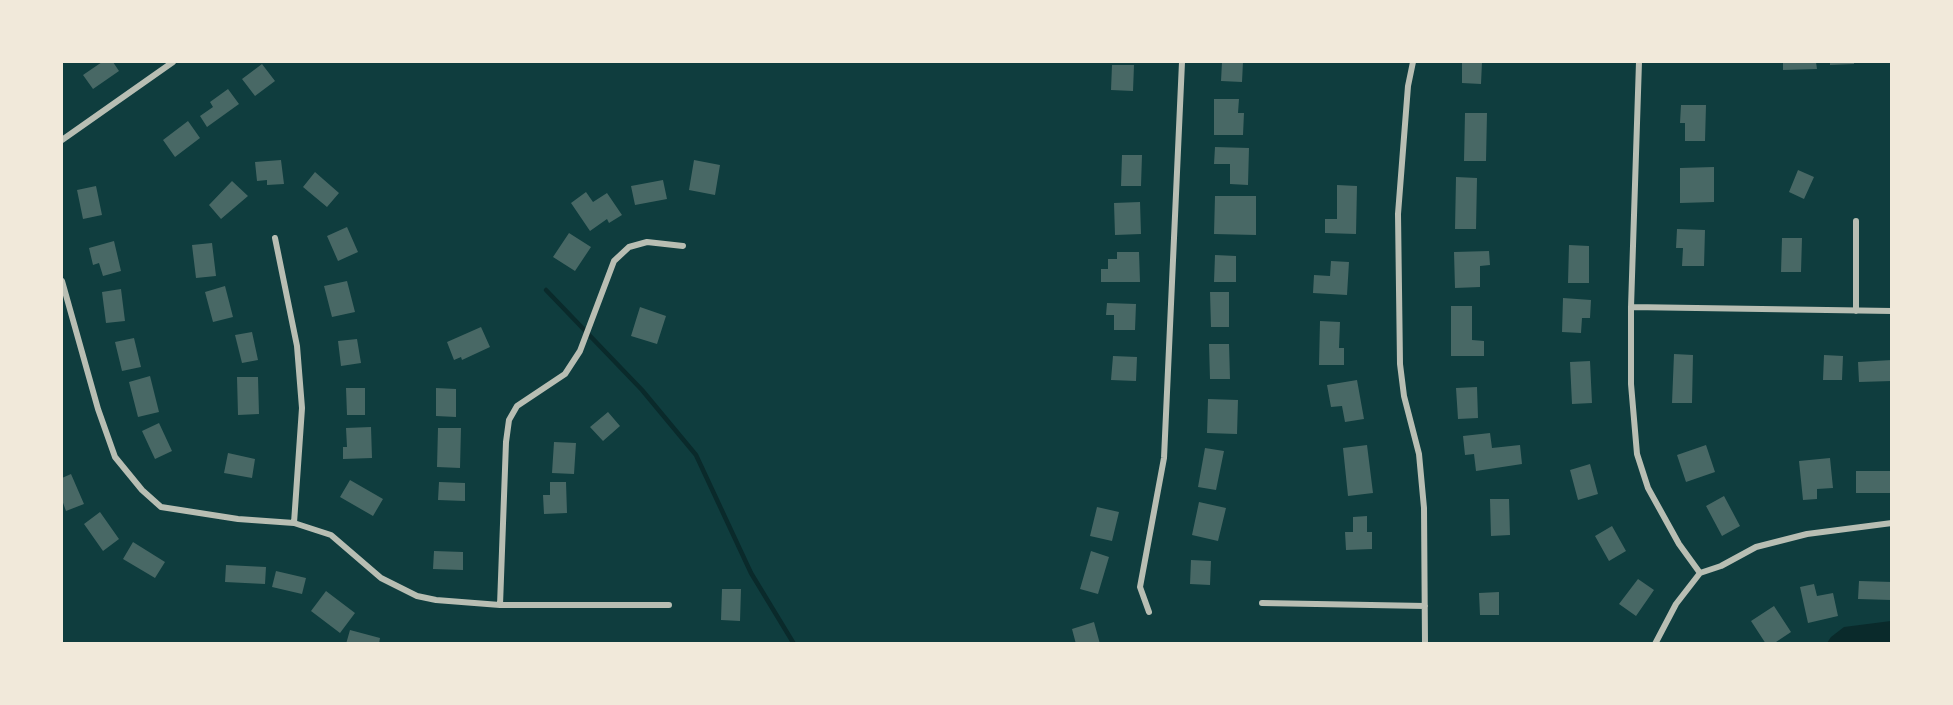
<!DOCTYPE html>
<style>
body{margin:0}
#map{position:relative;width:1953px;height:705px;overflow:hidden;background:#0f3d3e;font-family:"IBM Plex Serif",serif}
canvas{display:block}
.frame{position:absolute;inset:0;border:63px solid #f1e9da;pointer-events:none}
</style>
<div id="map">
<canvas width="1953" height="705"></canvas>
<div class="frame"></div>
</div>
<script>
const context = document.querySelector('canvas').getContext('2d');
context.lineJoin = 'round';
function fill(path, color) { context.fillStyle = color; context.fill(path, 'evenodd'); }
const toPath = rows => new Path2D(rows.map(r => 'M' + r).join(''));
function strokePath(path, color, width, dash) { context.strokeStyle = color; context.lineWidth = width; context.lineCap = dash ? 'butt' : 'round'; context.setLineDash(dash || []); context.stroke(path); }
const water = toPath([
 [1891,621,1891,643,1827,643,1831,637,1844,627]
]);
const stream = toPath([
 [546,290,642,390,696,455,751,573,794,644]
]);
const building = toPath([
 [102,62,113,62,119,71,93,89,83,75],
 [1222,62,1243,62,1242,82,1221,81],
 [1462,62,1482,62,1481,84,1462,83],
 [1783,62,1816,62,1817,69,1783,70],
 [1830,62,1854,62,1854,64,1830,65],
 [262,64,275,81,255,96,242,79],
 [1112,65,1134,65,1133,91,1111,90],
 [228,89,239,104,207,127,200,116,213,107,210,102],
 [1214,99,1239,99,1238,113,1244,113,1243,135,1214,135],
 [1681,105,1706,105,1705,141,1685,141,1685,123,1680,123],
 [1465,113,1487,113,1486,161,1464,161],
 [188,121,200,138,175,157,163,140],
 [1215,147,1249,148,1248,185,1230,184,1230,164,1214,164],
 [1122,155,1142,155,1141,186,1121,186],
 [281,160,284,184,267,185,267,180,257,181,255,162],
 [694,160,720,165,715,195,689,190],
 [1714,167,1714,202,1680,203,1680,168],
 [1798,170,1814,177,1804,199,1789,192],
 [315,172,339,193,327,207,303,187],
 [1456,177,1477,178,1476,229,1455,229],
 [663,180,667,199,635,205,631,186],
 [232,181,248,196,221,219,209,205],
 [1337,185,1357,186,1356,234,1325,233,1325,219,1337,219],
 [96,186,102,215,83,219,77,190],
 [586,192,593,202,607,193,622,215,609,223,607,219,590,231,571,203],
 [1215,196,1256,196,1256,235,1214,234],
 [1140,202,1141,234,1115,235,1114,203],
 [347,227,358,252,338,261,327,236],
 [1677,229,1705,230,1704,266,1682,266,1683,248,1676,248],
 [569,233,591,247,575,271,553,257],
 [1782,238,1802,238,1801,272,1781,272],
 [114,241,121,271,103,276,99,263,93,265,89,248],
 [212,243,216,276,196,278,192,245],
 [1569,245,1589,246,1589,283,1568,283],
 [1489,251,1490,265,1480,266,1480,287,1455,288,1454,252],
 [1117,252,1139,252,1140,282,1101,282,1101,269,1108,269,1108,259,1117,259],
 [1215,255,1236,256,1236,282,1214,282],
 [1331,261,1349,262,1347,295,1313,293,1314,275,1330,276],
 [347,281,355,312,332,317,324,286],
 [225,286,233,317,213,322,205,292],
 [121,289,125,321,106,323,102,292],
 [1210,292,1229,292,1229,327,1211,327],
 [1563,298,1591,300,1590,318,1582,318,1581,333,1562,332],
 [1107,303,1136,304,1135,330,1114,330,1114,315,1106,315],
 [1451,306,1472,306,1472,340,1484,341,1484,356,1451,356],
 [640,307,666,316,657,344,631,336],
 [1320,321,1340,322,1339,348,1344,348,1344,365,1319,365],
 [481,327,490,347,462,360,461,357,454,360,447,342],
 [252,332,258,360,242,363,235,335],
 [134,338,141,367,122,371,115,342],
 [357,339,361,363,341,366,338,341],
 [1209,344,1229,344,1230,379,1210,379],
 [1674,354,1693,355,1692,403,1672,403],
 [1824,355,1843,356,1842,380,1823,380],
 [1113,356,1137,357,1136,381,1111,380],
 [1892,360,1892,381,1859,382,1858,362],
 [1590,361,1592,403,1572,404,1570,362],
 [150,376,159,412,138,417,129,382],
 [237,377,258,377,259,414,238,415],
 [1357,380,1364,419,1345,422,1342,406,1331,407,1327,385],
 [1477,387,1478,418,1458,419,1456,388],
 [346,388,365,388,365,415,347,415],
 [436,388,456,389,456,417,436,416],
 [1208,399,1238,400,1237,434,1207,433],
 [608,412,620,426,603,441,590,427],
 [159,423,172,451,155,459,142,431],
 [371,427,372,458,343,459,343,447,347,447,346,428],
 [438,428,461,428,460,468,437,467],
 [1490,433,1492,448,1520,445,1522,464,1476,471,1474,454,1465,455,1463,436],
 [554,442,576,443,574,474,552,473],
 [1367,445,1373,493,1348,496,1343,448],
 [1706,445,1715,472,1686,482,1677,455],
 [1205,448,1224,451,1216,490,1198,487],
 [228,453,255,459,252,478,224,473],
 [1830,458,1833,488,1817,489,1817,499,1803,500,1799,461],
 [1590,464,1598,494,1578,500,1570,470],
 [1856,471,1892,471,1892,493,1856,493],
 [71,474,84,504,66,511,62,500,62,478],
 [350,480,383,499,373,516,340,497],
 [439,482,465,483,465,501,438,500],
 [550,482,566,482,567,513,544,514,543,495,550,495],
 [1724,496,1740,526,1722,536,1706,506],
 [1490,499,1509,499,1510,535,1491,536],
 [1199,502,1226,508,1218,541,1192,535],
 [1097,507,1119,512,1112,541,1090,536],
 [100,512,119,539,103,551,84,524],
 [1367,516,1367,532,1372,532,1372,549,1346,550,1345,532,1353,532,1353,517],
 [1612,526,1626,551,1609,561,1595,536],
 [133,542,165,562,155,578,123,559],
 [434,551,463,552,463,570,433,569],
 [1091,551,1109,557,1098,594,1080,589],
 [1191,560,1211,561,1210,585,1190,584],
 [226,565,266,567,265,584,225,582],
 [276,571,306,578,302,594,272,587],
 [1638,579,1654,590,1636,616,1619,604],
 [1859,581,1892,582,1891,600,1858,599],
 [1814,584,1817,596,1833,593,1838,616,1808,623,1800,587],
 [722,589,741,589,740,621,721,620],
 [326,591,355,613,340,633,311,611],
 [1499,592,1499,615,1480,615,1479,593],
 [1774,606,1791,632,1773,644,1766,644,1751,621],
 [1094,622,1100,644,1076,644,1072,629],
 [350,630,380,638,379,644,346,644]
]);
const minor = toPath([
 [1413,62,1408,86,1398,214,1400,364,1404,396,1419,454,1424,508,1425,644],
 [1639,62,1631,307,1631,384,1637,454,1648,488,1679,544,1700,573],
 [62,140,173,62],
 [1856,221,1856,311],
 [275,238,297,346,302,408,294,523],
 [62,281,98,409,115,457,142,490,161,507,238,519,294,523,331,535,381,578,417,596,436,600,500,605,669,605],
 [1631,307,1892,311],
 [1262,603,1425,606],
 [500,605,506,442,509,420,517,406,565,374,580,351,614,261,629,247,647,242,683,246],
 [1149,612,1140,587,1164,458,1182,62],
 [1655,644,1676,604,1700,573,1721,566,1756,547,1807,534,1892,523]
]);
fill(water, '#0a2a2b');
strokePath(stream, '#0a2a2b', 4.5);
fill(building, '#486865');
strokePath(minor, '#b8beb3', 6);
</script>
